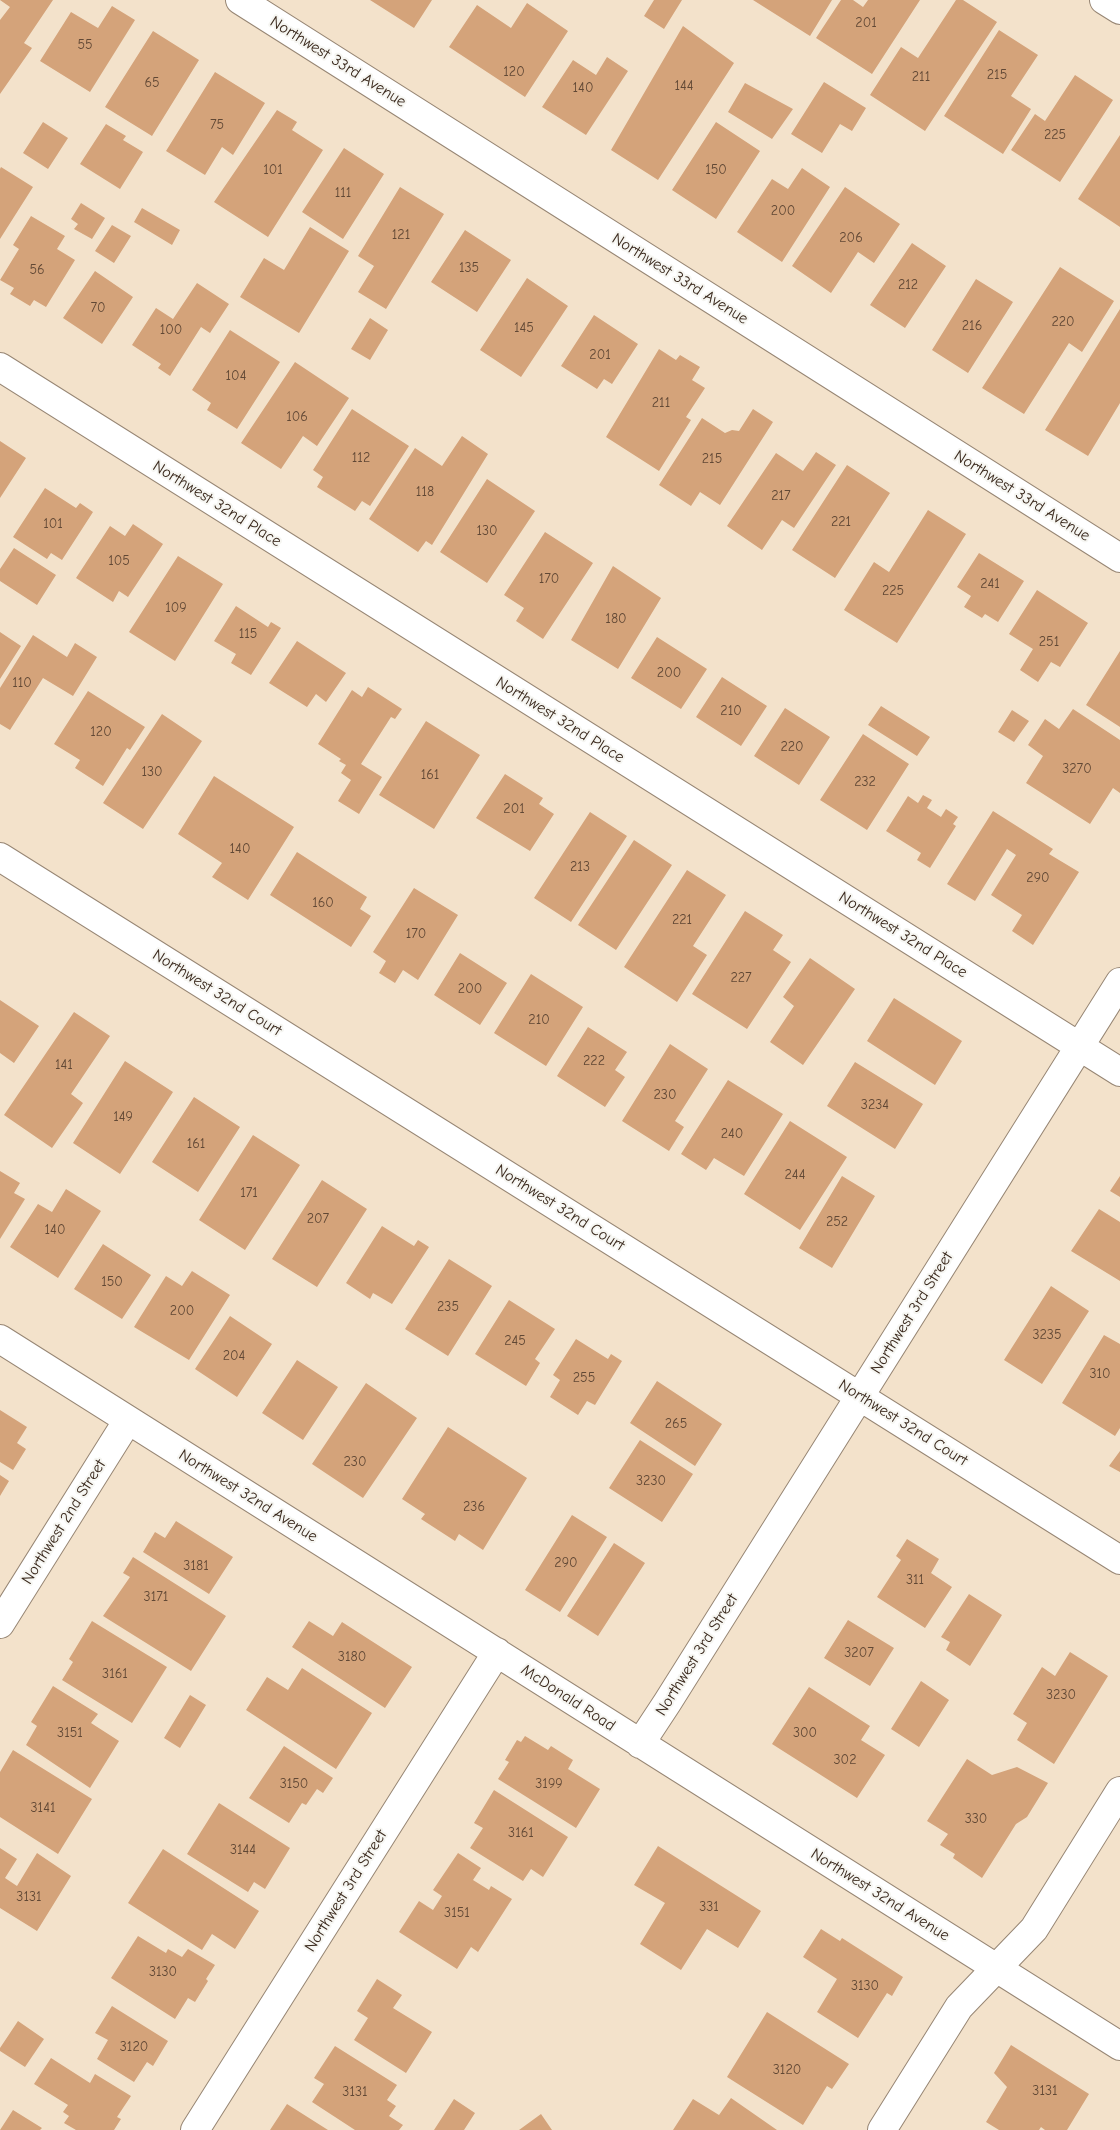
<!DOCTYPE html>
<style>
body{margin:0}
canvas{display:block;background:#f3e2cb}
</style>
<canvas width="1120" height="2130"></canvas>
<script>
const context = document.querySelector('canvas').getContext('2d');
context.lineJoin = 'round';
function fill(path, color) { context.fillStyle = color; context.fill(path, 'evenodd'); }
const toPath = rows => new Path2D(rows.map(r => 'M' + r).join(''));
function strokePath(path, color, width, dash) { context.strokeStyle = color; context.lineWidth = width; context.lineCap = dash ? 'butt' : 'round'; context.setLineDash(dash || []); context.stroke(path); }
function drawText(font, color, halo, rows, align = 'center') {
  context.font = font + ' "Comic Neue",sans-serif'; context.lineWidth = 4; context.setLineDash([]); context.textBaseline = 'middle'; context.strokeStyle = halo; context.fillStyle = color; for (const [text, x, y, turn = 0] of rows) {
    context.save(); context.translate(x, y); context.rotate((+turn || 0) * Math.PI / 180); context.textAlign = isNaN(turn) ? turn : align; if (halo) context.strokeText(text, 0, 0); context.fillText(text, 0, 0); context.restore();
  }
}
const building = toPath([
 [0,0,53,0,24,43,32,48,0,94,0,20,10,7],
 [370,0,432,0,414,28],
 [654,0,682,0,664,29,644,16],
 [753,0,832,0,810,36],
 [841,0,853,0,863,7,868,0,920,0,872,74,816,38],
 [956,0,963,0,997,22,925,131,870,95,901,47,918,58],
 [527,3,568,31,525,97,449,47,477,5,511,28],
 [112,6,135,20,90,92,40,61,71,12,98,28],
 [683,26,734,63,658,180,611,150],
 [999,30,1038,55,1011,96,1031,109,1003,154,944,116],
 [153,31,199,60,152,136,105,107],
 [607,57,628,71,586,135,542,107,573,60,596,75],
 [215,72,265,103,233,155,222,147,205,175,166,151],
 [1075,75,1113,100,1060,182,1011,150,1035,114,1045,121],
 [824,82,866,108,852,131,840,124,822,153,791,134],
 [745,83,793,109,772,139,728,112],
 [277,110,297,122,292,130,323,150,268,237,214,202],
 [43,122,68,138,48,169,23,153],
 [716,122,760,151,716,219,672,190],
 [106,124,126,136,123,140,143,152,120,189,80,164],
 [1120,135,1120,227,1078,199],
 [344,148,384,174,343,239,302,212],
 [1,167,33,187,0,239,0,169],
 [802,168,830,187,782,262,737,232,772,179,788,189],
 [400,187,444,214,386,309,358,292,374,266,358,256],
 [845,187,900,224,874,263,858,252,831,293,792,266],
 [81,203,105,218,92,239,74,229,78,224,71,219],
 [142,208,180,230,172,245,134,222],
 [31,216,65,236,57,249,75,260,46,307,34,300,30,306,10,294,14,288,0,280,19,249,13,245],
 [112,225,131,236,114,263,95,251],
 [310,227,349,251,299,333,240,297,264,258,284,270],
 [465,230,511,260,477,312,431,282],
 [912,243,946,266,905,328,870,305],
 [1060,267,1114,301,1082,352,1069,343,1024,414,982,388],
 [95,271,133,297,102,344,63,318],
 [527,278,568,306,521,377,480,350],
 [976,279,1013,302,968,373,932,350],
 [197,283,229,304,210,333,201,327,170,376,158,368,161,364,132,345,156,308,173,319],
 [1120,309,1120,403,1088,456,1045,430],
 [594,315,638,344,612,384,604,379,597,389,561,366],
 [370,318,388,330,370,360,351,349],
 [230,330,280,362,237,429,207,410,211,403,192,390],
 [659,349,676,360,680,355,700,367,692,380,705,388,686,417,691,420,659,471,606,437],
 [295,362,349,398,317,446,303,436,281,469,241,443],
 [352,409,409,446,370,506,362,501,355,511,317,487,323,477,313,470],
 [753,409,773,422,720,505,700,492,691,506,659,485,702,418,725,433,732,430,739,431],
 [462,436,488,454,432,545,426,541,418,552,369,519,415,448,442,466],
 [0,441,26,458,0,498],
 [816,452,836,465,794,528,782,520,762,550,727,526,776,453,803,471],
 [847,465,890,493,835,578,792,550],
 [487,479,535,511,487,583,440,552],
 [45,488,76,508,80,503,93,512,62,560,51,553,47,559,13,537],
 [928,510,966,534,897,643,844,610,874,562,889,572],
 [133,524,163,544,128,597,119,591,113,602,76,578,110,526,125,536],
 [545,532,593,563,543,639,516,621,524,608,504,595],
 [14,548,56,575,37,605,0,581,0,569],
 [979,553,1024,581,998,622,985,614,982,618,964,607,971,596,957,587],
 [178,556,223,584,175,661,129,632],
 [613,566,661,598,618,669,571,640],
 [1037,590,1088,623,1060,667,1051,662,1038,682,1020,670,1033,649,1009,634],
 [236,606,268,627,271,622,281,628,251,675,231,663,236,654,214,641],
 [0,632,21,646,0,679],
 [33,635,67,657,75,643,97,657,73,696,43,678,10,730,0,724,0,688],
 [657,637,707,669,681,709,631,678],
 [297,641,346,673,326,702,316,694,307,707,269,683],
 [1120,651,1120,727,1086,705],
 [722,677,767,706,741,746,696,717],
 [368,687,402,709,395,719,391,717,361,764,382,777,359,814,338,801,351,780,341,773,346,765,339,761,341,759,318,744,352,690,362,697],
 [88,691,145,727,130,750,127,748,103,786,75,768,80,760,54,744],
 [881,706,930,737,917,756,868,725],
 [785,708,830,737,799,785,754,756],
 [1073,709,1120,740,1120,793,1113,788,1090,824,1026,783,1043,756,1028,745,1045,719,1059,729],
 [1012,710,1029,721,1014,742,998,732],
 [162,714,202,741,143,829,103,803],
 [426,721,480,755,434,829,379,795],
 [863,734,909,764,867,830,820,800],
 [505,774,543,798,539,804,554,814,530,851,476,818],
 [214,776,294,827,248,900,212,877,222,863,178,834],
 [923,795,932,800,927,808,941,817,946,809,958,817,953,824,956,826,930,868,917,860,921,853,886,831,908,796,918,803],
 [993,811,1053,849,1049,854,1079,872,1033,945,1012,931,1022,915,991,895,1016,855,1007,849,975,901,947,884],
 [590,812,627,836,571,922,534,898],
 [634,840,672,865,616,950,578,925],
 [297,852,367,897,360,909,371,916,351,947,270,895],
 [687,870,726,895,693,946,707,955,677,1002,624,967],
 [414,888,458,915,418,980,403,970,395,983,379,973,386,961,373,952],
 [745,911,783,935,773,950,791,962,747,1029,692,994],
 [460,953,507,983,480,1025,434,995],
 [810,958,855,989,803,1065,770,1042,794,1006,783,997],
 [531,974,583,1007,546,1066,494,1033],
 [894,998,962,1041,935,1085,867,1041],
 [0,1000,39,1026,14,1063,0,1053],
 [74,1012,110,1036,71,1094,83,1103,52,1148,4,1115],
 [588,1027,627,1052,615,1070,625,1077,605,1107,557,1076],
 [670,1044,708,1069,675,1121,684,1127,669,1151,622,1121],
 [125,1061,173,1092,120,1174,73,1143],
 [855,1062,923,1104,895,1149,827,1106],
 [728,1080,783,1114,744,1176,714,1158,706,1170,681,1154],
 [194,1097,240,1127,198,1192,152,1162],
 [790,1121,847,1157,800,1230,744,1194],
 [253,1135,300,1165,245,1250,199,1220],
 [0,1171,20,1183,14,1193,25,1199,0,1239],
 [842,1176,875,1196,832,1268,799,1248],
 [1120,1176,1120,1197,1110,1191],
 [322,1180,367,1209,317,1287,272,1259],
 [66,1189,101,1211,58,1278,10,1247,38,1204,52,1212],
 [1099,1209,1120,1222,1120,1281,1071,1251],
 [382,1226,414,1246,418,1240,429,1247,392,1304,373,1293,370,1299,346,1283],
 [103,1244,151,1275,122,1319,74,1289],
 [449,1259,492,1286,448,1356,405,1329],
 [192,1271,230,1295,189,1360,134,1327,166,1276,182,1286],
 [1051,1286,1089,1311,1042,1384,1004,1360],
 [509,1300,555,1329,535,1359,540,1363,526,1386,475,1354],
 [230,1316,272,1344,237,1397,195,1369],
 [1104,1335,1120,1344,1120,1428,1115,1436,1062,1403],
 [576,1339,608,1359,611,1354,622,1361,595,1405,587,1401,578,1415,550,1397,560,1380,553,1375],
 [297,1360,338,1387,303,1440,262,1413],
 [657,1381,722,1424,695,1466,630,1423],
 [366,1383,417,1418,363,1498,312,1464],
 [0,1410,27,1427,17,1443,26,1449,13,1470,0,1462],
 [448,1427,527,1478,483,1550,459,1534,455,1541,421,1519,425,1514,402,1499],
 [640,1440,693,1474,662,1522,609,1488],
 [1120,1451,1120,1472,1109,1466],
 [0,1475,9,1481,0,1496],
 [572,1515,607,1537,560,1612,525,1590],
 [176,1521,233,1557,209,1594,143,1552,155,1532,165,1538],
 [907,1539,939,1559,931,1573,952,1587,925,1628,877,1597,901,1560,896,1556],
 [614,1543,645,1563,598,1636,567,1616],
 [133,1557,226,1616,191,1671,103,1616,130,1577,123,1573],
 [969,1594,1002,1615,970,1666,946,1650,950,1642,941,1637],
 [848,1620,894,1648,870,1686,824,1658],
 [92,1621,167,1667,132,1723,62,1680,73,1662,69,1659],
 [309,1621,333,1636,342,1622,412,1667,385,1708,292,1647],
 [1070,1652,1108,1676,1054,1764,1017,1740,1027,1723,1013,1714,1042,1667,1055,1676],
 [302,1668,372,1713,336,1769,246,1710,267,1677,288,1690],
 [921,1681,949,1700,919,1747,891,1729],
 [53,1686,98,1714,91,1723,119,1741,90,1788,26,1745,37,1726,31,1722],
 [809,1687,870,1726,861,1740,885,1755,857,1798,772,1744],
 [190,1695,206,1705,180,1748,164,1738],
 [525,1736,548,1750,551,1746,573,1760,568,1769,600,1789,576,1828,498,1779,509,1762,505,1760,517,1740,521,1742],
 [284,1746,333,1778,323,1793,317,1789,306,1805,302,1803,289,1823,249,1798],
 [13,1750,92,1799,58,1854,0,1817,0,1772],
 [967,1759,992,1775,1017,1767,1048,1783,1027,1817,1016,1824,982,1878,953,1858,955,1854,940,1845,948,1834,927,1821],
 [494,1790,568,1837,543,1877,531,1869,523,1881,470,1848,483,1828,474,1823],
 [219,1803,290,1848,265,1889,254,1882,248,1892,187,1854],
 [658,1846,761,1911,738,1948,707,1929,681,1970,640,1944,665,1903,634,1885],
 [0,1848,17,1859,5,1878,17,1886,37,1853,71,1876,37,1931,0,1908],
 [163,1849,259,1911,235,1949,212,1934,202,1950,128,1903],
 [458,1853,481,1868,473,1880,489,1890,491,1886,512,1899,478,1952,471,1947,457,1969,399,1932,419,1901,433,1910,442,1896,433,1890],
 [821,1929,840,1941,842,1938,903,1977,892,1996,887,1993,858,2038,817,2012,837,1979,803,1957],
 [138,1936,166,1953,168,1949,182,1957,188,1949,215,1965,206,1979,208,1981,195,2002,188,1998,175,2019,111,1978],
 [377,1979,402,1995,393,2008,432,2032,406,2073,354,2040,368,2018,357,2011],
 [112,2006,168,2041,153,2066,147,2062,134,2082,97,2059,108,2040,95,2033],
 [767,2012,849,2064,832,2089,827,2086,803,2125,727,2077],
 [18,2021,44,2039,25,2067,0,2051,0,2048],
 [1011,2045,1089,2094,1067,2130,1045,2130,1041,2127,1039,2130,999,2130,986,2122,1007,2087,994,2073],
 [335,2046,397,2085,387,2100,396,2106,389,2116,403,2125,399,2130,355,2130,312,2102,324,2084,314,2078],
 [51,2058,90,2083,95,2074,131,2096,117,2117,121,2119,114,2130,76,2130,64,2123,69,2116,63,2112,68,2105,34,2084],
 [731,2098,777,2130,673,2130,693,2099,719,2115],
 [454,2099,475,2113,464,2130,434,2130],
 [287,2104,328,2130,270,2130],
 [13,2110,42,2128,40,2130,0,2130],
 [541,2114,552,2130,519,2130]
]);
const minor = toPath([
 [240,0,1120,558],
 [1104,0,1120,10],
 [0,367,1120,1072],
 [0,857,1120,1560],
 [0,1339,1120,2046],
 [0,1624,128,1420],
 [640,1744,667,1703,1120,982],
 [195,2130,497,1652],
 [882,2130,959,2007,1034,1929,1120,1791]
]);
const numberNames = [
 ["201",866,23],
 ["55",85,45],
 ["120",514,72],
 ["215",997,75],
 ["211",921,77],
 ["65",152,83],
 ["144",684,86],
 ["140",583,88],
 ["75",217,125],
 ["225",1055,135],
 ["101",273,170],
 ["150",716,170],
 ["111",343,193],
 ["200",783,211],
 ["121",401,235],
 ["206",851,238],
 ["135",469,268],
 ["56",37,270],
 ["212",908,285],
 ["70",98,308],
 ["220",1063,322],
 ["216",972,326],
 ["145",524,328],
 ["100",171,330],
 ["201",600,355],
 ["104",236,376],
 ["211",661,403],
 ["106",297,417],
 ["112",361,458],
 ["215",712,459],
 ["118",425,492],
 ["217",781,496],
 ["221",841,522],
 ["101",53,524],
 ["130",487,531],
 ["105",119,561],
 ["170",549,579],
 ["241",990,584],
 ["225",893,591],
 ["109",176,608],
 ["180",616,619],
 ["115",248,634],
 ["251",1049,642],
 ["200",669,673],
 ["110",22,683],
 ["210",731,711],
 ["120",101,732],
 ["220",792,747],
 ["3270",1077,769],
 ["130",152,772],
 ["161",430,775],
 ["232",865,782],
 ["201",514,809],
 ["140",240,849],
 ["213",580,867],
 ["290",1038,878],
 ["160",323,903],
 ["221",682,920],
 ["170",416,934],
 ["227",741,978],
 ["200",470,989],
 ["210",539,1020],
 ["222",594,1061],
 ["141",64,1065],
 ["230",665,1095],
 ["3234",875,1105],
 ["149",123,1117],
 ["240",732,1134],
 ["161",196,1144],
 ["244",795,1175],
 ["171",249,1193],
 ["207",318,1219],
 ["252",837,1222],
 ["140",55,1230],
 ["150",112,1282],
 ["235",448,1307],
 ["200",182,1311],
 ["3235",1047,1335],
 ["245",515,1341],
 ["204",234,1356],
 ["310",1100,1374],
 ["255",584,1378],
 ["265",676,1424],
 ["230",355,1462],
 ["3230",651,1481],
 ["236",474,1507],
 ["290",566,1563],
 ["3181",196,1566],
 ["311",915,1580],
 ["3171",156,1597],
 ["3207",859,1653],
 ["3180",352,1657],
 ["3161",115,1674],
 ["3230",1061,1695],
 ["3151",70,1733],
 ["300",805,1733],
 ["302",845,1760],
 ["3150",294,1784],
 ["3199",549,1784],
 ["3141",43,1808],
 ["330",976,1819],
 ["3161",521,1833],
 ["3144",243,1850],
 ["3131",29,1897],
 ["331",709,1907],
 ["3151",457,1913],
 ["3130",163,1972],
 ["3130",865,1986],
 ["3120",134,2047],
 ["3120",787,2070],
 ["3131",1045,2091],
 ["3131",355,2092]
];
const streetNames = [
 ["Northwest 33rd Avenue",338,62,32],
 ["Northwest 33rd Avenue",680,279,32],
 ["Northwest 33rd Avenue",1022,496,32],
 ["Northwest 32nd Place",217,504,32],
 ["Northwest 32nd Place",560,720,32],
 ["Northwest 32nd Place",903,935,32],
 ["Northwest 32nd Court",217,993,32],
 ["Northwest 32nd Court",560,1208,32],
 ["Northwest 3rd Street",912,1313,-58],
 ["Northwest 32nd Court",903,1423,32],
 ["Northwest 32nd Avenue",248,1496,32],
 ["Northwest 2nd Street",64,1522,-58],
 ["Northwest 3rd Street",697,1655,-58],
 ["McDonald Road",568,1698,33],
 ["Northwest 3rd Street",346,1891,-58],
 ["Northwest 32nd Avenue",880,1895,32]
];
fill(building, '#d4a37a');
strokePath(minor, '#978674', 30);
strokePath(minor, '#fff', 28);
drawText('14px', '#614835', null, numberNames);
drawText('16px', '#3b2a1e', '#f6f6f2', streetNames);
</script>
